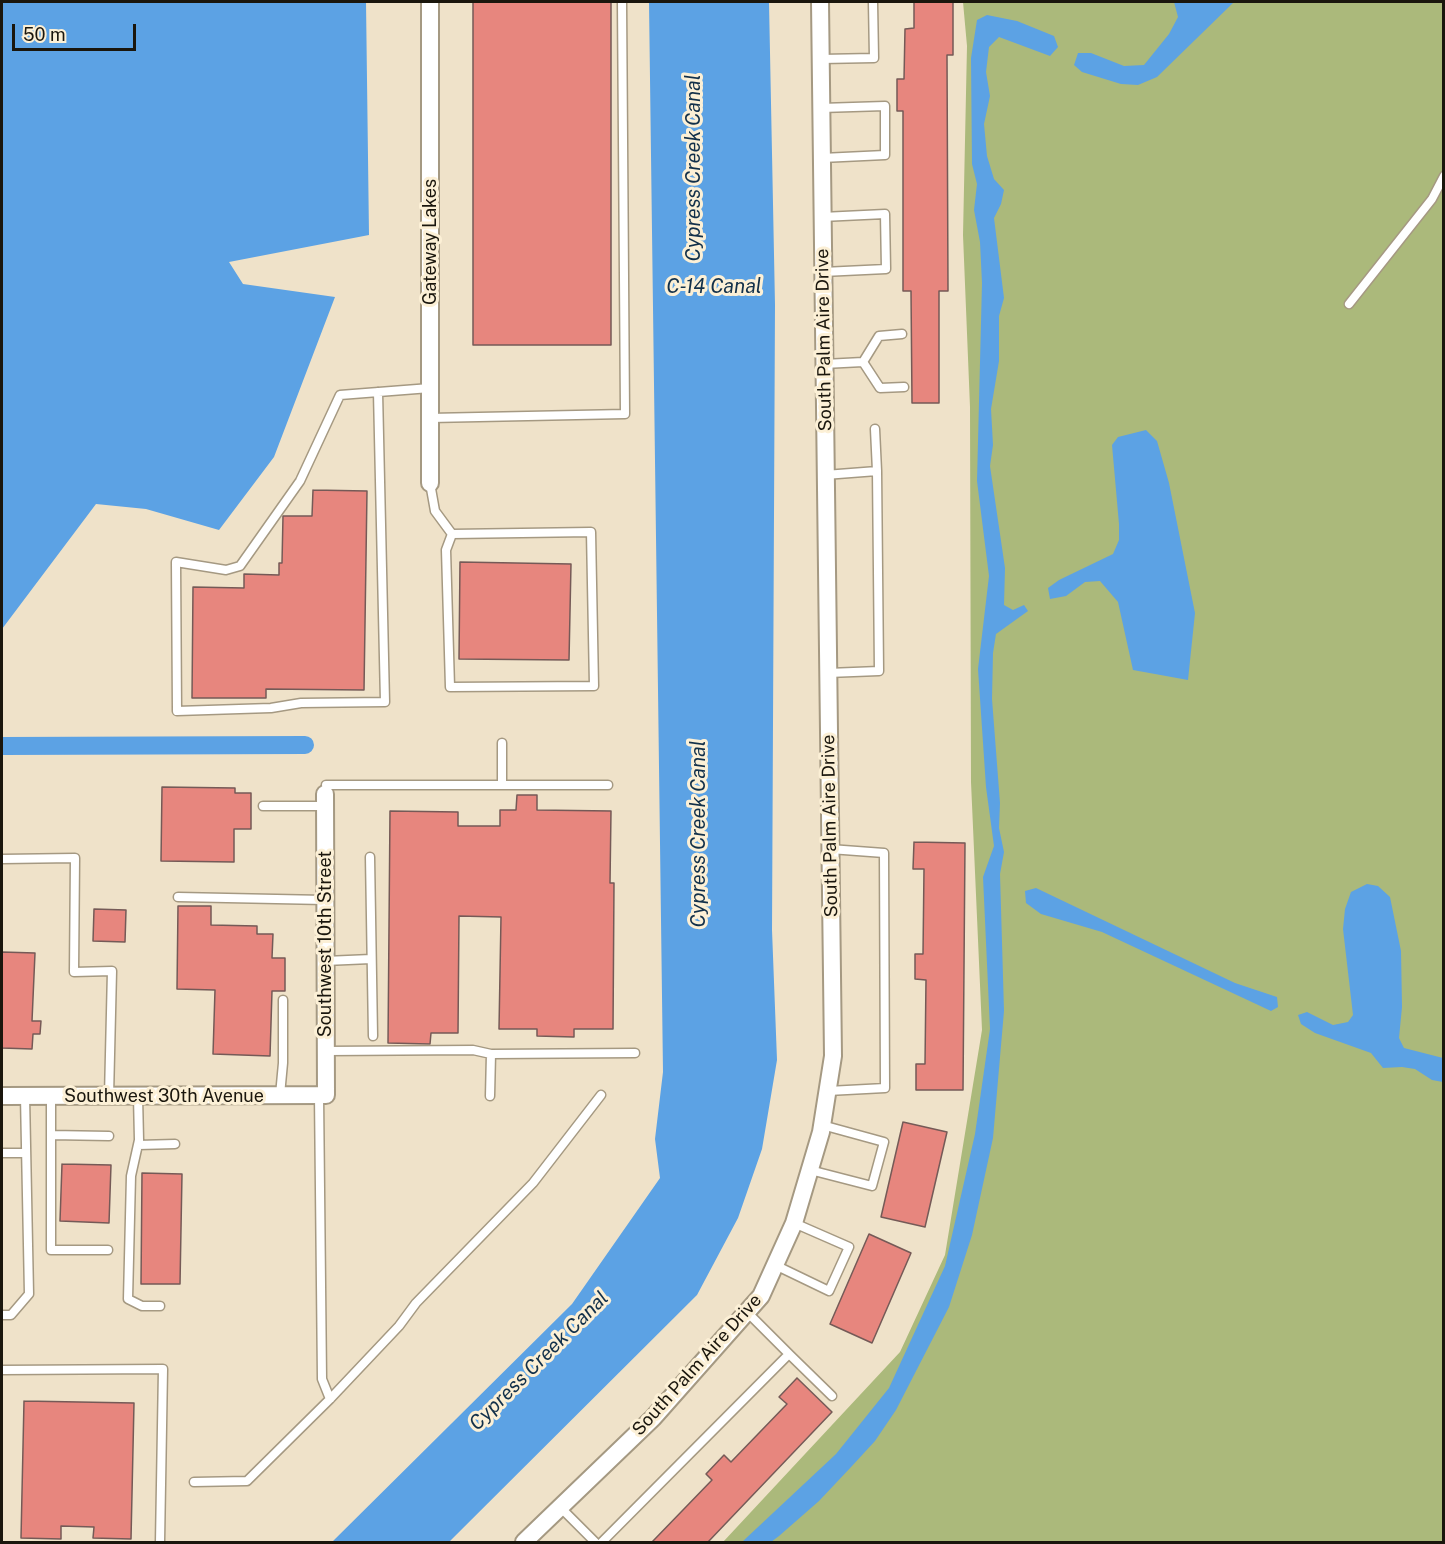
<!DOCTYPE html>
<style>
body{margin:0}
#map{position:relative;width:1445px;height:1544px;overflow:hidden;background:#efe2c9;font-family:"Public Sans",sans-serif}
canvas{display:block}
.frame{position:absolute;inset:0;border:3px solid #1a160d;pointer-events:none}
.scale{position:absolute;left:12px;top:24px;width:124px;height:27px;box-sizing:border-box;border:3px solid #1a160d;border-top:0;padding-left:8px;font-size:18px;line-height:21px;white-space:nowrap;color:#1a160d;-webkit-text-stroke:4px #fcf0d6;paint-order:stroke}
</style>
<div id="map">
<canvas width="1445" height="1544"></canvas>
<div class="frame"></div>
<div class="scale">50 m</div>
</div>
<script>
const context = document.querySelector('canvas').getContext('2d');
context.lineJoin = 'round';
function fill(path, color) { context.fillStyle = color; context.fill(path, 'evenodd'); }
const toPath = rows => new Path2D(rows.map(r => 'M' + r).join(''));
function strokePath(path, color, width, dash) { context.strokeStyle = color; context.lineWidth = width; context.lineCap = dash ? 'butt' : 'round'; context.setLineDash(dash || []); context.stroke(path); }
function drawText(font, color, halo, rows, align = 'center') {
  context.font = font + ' "Public Sans",sans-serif'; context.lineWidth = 6; context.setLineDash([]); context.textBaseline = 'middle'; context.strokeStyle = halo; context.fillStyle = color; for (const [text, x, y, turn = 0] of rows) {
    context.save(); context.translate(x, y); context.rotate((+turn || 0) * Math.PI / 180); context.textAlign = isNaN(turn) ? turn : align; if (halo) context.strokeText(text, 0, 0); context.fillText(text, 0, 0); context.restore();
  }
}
const green = toPath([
 [963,2,1443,2,1443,1542,723,1542,900,1352,945,1255,982,1030,971,782,970,407,963,235,967,46]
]);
const water = toPath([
 [2,2,366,2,369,235,229,262,243,284,335,297,274,457,219,530,146,509,96,504,2,629],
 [649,2,769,2,775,305,772,930,777,1060,762,1149,738,1218,697,1295,449,1542,332,1542,572,1304,660,1178,655,1139,663,1072],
 [1174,2,1234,2,1157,77,1138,85,1121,84,1082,72,1074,65,1078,53,1091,53,1124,66,1144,65,1169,34,1178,17],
 [987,15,1017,21,1054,36,1058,47,1050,56,999,37,989,47,986,72,990,96,984,124,987,156,994,179,1004,190,1001,204,994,218,1004,298,999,316,999,361,991,409,993,445,990,466,1005,568,1004,605,1013,610,1024,605,1028,611,996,634,993,653,992,699,1000,803,999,828,1004,852,1000,874,1004,1011,993,1138,972,1235,949,1307,896,1410,875,1441,852,1466,819,1501,779,1536,771,1542,742,1542,836,1454,889,1388,945,1266,975,1134,990,1029,983,877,994,846,986,787,978,669,989,576,977,481,982,283,980,242,974,210,977,184,972,164,971,58,977,20],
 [1146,430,1157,441,1169,483,1195,613,1188,680,1133,670,1118,602,1100,581,1085,582,1066,596,1050,599,1048,588,1059,580,1113,554,1119,540,1119,524,1112,445,1118,437],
 [1367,884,1378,886,1390,897,1401,951,1402,1007,1399,1038,1404,1048,1443,1058,1443,1082,1432,1080,1415,1069,1402,1067,1383,1068,1371,1053,1315,1033,1301,1024,1298,1015,1307,1012,1333,1025,1348,1022,1353,1015,1343,929,1345,909,1351,892],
 [1036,888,1235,983,1277,997,1278,1007,1271,1011,1102,932,1041,914,1026,903,1025,891]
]);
const canal = toPath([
 [2,746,305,745]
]);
const building = toPath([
 [473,2,611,2,611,345,473,345,473,2],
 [914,2,953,2,953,55,947,55,948,291,939,291,939,403,912,403,911,291,903,291,903,111,897,111,897,79,904,79,905,29,914,28,914,2],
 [313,490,367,491,364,690,266,689,266,698,192,698,193,587,244,588,244,574,279,575,279,563,282,563,283,516,312,516,313,490],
 [460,562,571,564,569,660,459,659,460,562],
 [162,787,235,788,235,793,251,793,251,829,234,829,234,862,161,861,162,787],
 [517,795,537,795,537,810,611,811,610,883,614,883,613,1029,574,1029,574,1037,537,1036,537,1029,499,1029,501,917,459,916,458,1033,431,1033,430,1044,388,1043,390,811,458,812,458,826,500,826,500,810,516,810,517,795],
 [914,842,965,843,963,1090,916,1090,916,1064,925,1064,926,980,915,979,915,954,923,954,924,869,913,869,914,842],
 [178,906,211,906,211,925,257,926,257,934,273,934,272,958,285,958,285,991,272,991,270,1056,213,1054,215,990,177,989,178,906],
 [94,909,126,910,125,942,93,941,94,909],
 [2,952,35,953,32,1021,41,1021,40,1034,33,1034,32,1049,2,1048,2,952],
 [903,1122,947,1132,925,1227,881,1217,903,1122],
 [62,1164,111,1165,109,1223,60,1221,62,1164],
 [142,1173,182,1174,180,1284,141,1284,142,1173],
 [869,1234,911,1253,872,1343,830,1324,869,1234],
 [797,1378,832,1412,708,1542,652,1542,712,1480,706,1474,724,1455,731,1462,787,1404,779,1397,797,1378],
 [24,1401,134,1403,131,1539,93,1538,94,1527,61,1526,61,1539,21,1538,24,1401]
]);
const lane = toPath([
 [821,59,874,58,873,2],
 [821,108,885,106,885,155,822,158],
 [822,217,885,214,886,269,823,272],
 [1349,304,1432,199,1444,176],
 [863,362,880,388,904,387],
 [824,364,863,362,879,336,902,334],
 [378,392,385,702,301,703,271,708,177,711,176,562,226,570,240,566,300,481,340,395,430,388],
 [430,418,625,414,622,2],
 [875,429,877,471],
 [825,475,877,471,879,671,828,673],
 [430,483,435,511,452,534,591,532,594,686,450,687,446,550,452,534],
 [326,785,608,785],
 [502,785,502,743],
 [263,806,325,806],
 [370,857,373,1036],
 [2,859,75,858,74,972,112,971,109,1096],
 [178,897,325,900],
 [325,961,371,959],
 [326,1051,473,1050,491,1054],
 [828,1091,885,1088,884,853,830,849],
 [280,1095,283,1063,283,1000],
 [319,1095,322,1379,330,1399],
 [51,1096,51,1250,108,1250],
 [138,1096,139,1140,131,1176,128,1299,142,1306,160,1306],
 [490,1096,491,1054,635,1053],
 [51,1135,109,1136],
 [138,1145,175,1144],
 [2,1153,26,1153],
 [810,1170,872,1186,884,1142,822,1125],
 [775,1265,829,1291,849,1247,794,1223],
 [2,1315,11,1315,29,1294,25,1096],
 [789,1354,832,1396],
 [2,1370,163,1369,160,1542],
 [194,1482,247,1481,330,1399,399,1326,416,1303,533,1183,601,1095],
 [560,1507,595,1542],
 [602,1542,789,1354,747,1312]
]);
const street = toPath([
 [430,2,430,483],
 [2,1096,326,1095,325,794],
 [524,1542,653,1418,761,1296,794,1223,821,1132,833,1056,820,2]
]);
const streetNames = [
 ["Gateway Lakes",430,242,-90],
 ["South Palm Aire Drive",824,340,-91],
 ["South Palm Aire Drive",830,826,-91],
 ["Southwest 10th Street",325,944,-90],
 ["Southwest 30th Avenue",164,1096],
 ["South Palm Aire Drive",697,1365,-48]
];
const waterNames = [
 ["Cypress Creek Canal",694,168,-90],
 ["C-14 Canal",714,287],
 ["Cypress Creek Canal",699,834,-90],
 ["Cypress Creek Canal",539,1361,-45]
];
fill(green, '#abb97b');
fill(water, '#5ca2e4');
strokePath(canal, '#5ca2e4', 18);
fill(building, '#e7867e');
strokePath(building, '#755a57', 1.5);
strokePath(lane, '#a59982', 11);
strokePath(street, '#a59982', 20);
strokePath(lane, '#fff', 8);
strokePath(street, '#fff', 16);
drawText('18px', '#1a160d', '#fcf0d6', streetNames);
drawText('italic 20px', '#12304a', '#fcf0d6', waterNames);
</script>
